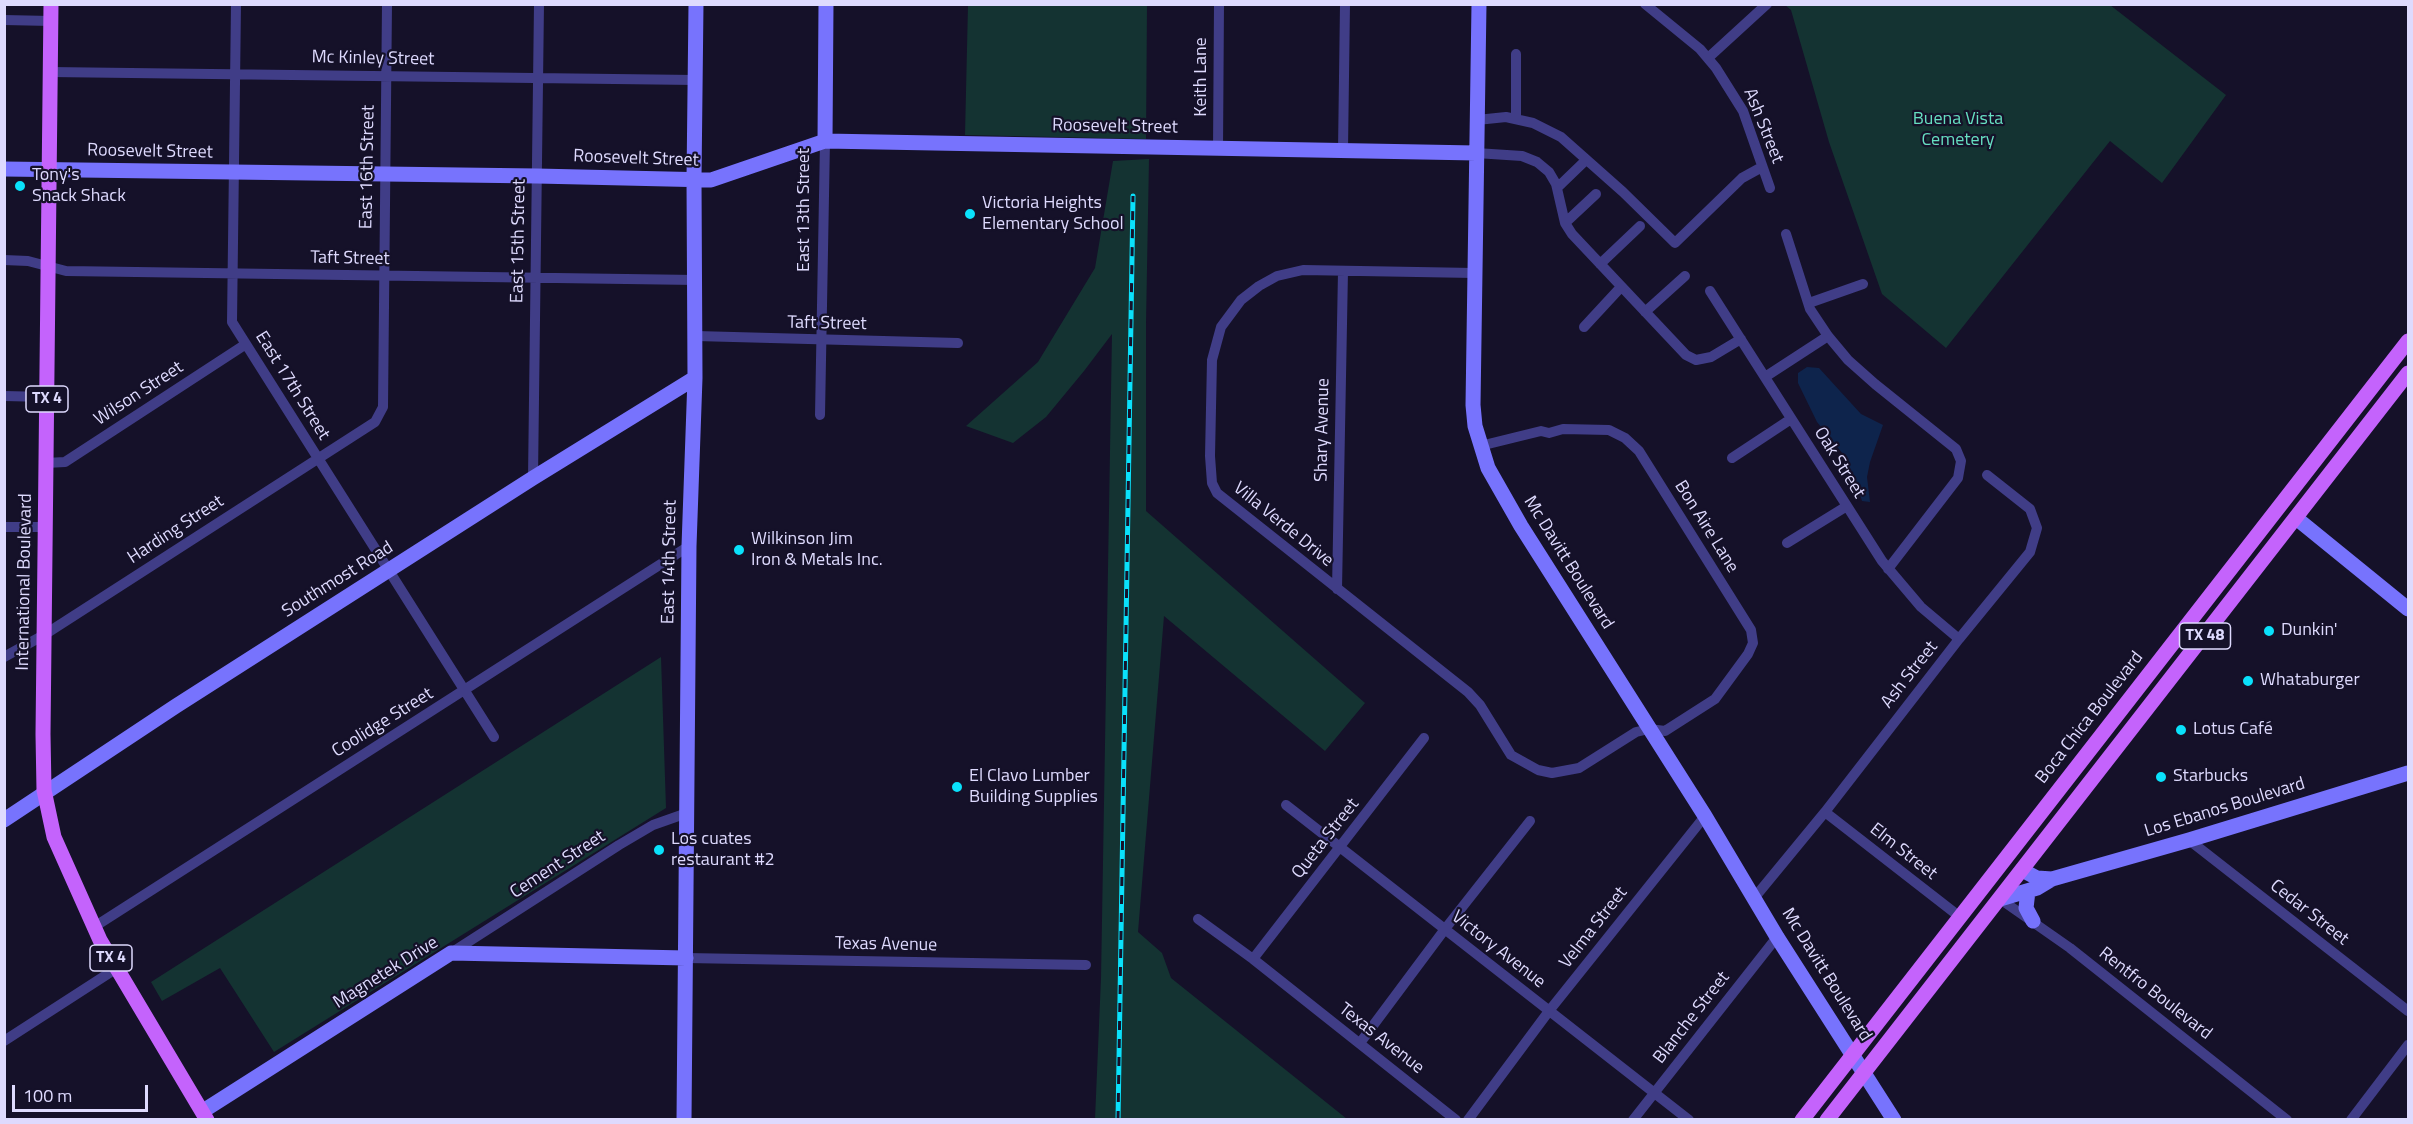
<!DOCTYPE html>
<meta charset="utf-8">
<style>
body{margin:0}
#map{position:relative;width:2413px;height:1124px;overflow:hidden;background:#151129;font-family:"Titillium Web",sans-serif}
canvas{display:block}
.frame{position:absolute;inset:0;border:6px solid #dedafe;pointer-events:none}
.scale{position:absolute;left:12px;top:1085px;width:136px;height:27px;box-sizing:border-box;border:3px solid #dedafe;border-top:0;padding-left:8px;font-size:18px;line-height:21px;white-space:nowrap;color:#dedafe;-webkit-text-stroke:4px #151129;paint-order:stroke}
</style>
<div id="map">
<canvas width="2413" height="1124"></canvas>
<div class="frame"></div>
<div class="scale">100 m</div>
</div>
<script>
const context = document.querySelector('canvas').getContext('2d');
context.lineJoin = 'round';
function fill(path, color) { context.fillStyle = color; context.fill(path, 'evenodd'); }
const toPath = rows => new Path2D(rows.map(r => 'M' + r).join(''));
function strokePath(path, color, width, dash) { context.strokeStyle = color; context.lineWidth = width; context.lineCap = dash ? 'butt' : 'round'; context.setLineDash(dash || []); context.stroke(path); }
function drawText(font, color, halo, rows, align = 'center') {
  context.font = font + ' "Titillium Web",sans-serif'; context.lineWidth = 4.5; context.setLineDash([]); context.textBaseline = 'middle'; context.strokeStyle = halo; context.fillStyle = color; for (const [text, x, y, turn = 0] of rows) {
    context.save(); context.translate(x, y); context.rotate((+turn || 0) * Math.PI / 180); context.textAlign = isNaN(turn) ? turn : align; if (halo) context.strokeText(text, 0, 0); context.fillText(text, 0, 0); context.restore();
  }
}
const green = toPath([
 [968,5,1147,5,1146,139,965,135],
 [1785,5,2110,5,2226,95,2162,183,2110,141,1946,348,1882,294,1829,142,1791,10],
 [1149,159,1146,323,1146,511,1365,703,1325,751,1164,616,1138,932,1162,953,1171,978,1347,1119,1095,1119,1101,978,1112,334,1084,371,1046,417,1013,443,966,426,1038,362,1095,268,1113,161],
 [661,657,666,808,274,1052,220,968,162,1001,151,982]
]);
const water = toPath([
 [1807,367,1819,368,1861,414,1883,425,1870,462,1867,477,1870,502,1862,501,1856,482,1847,470,1843,454,1817,422,1798,383,1798,373]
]);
const street = toPath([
 [236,4,232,322,494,737],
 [1645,4,1700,49,1716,68,1743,111,1770,188],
 [4,20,51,21],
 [1708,58,1767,4],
 [50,72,695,80],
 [1516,119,1516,54],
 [1477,120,1506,117,1533,123,1561,137,1623,192,1675,243,1742,178,1762,167],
 [1218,149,1219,4],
 [1343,150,1345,4],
 [1476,153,1522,156,1537,162,1549,172,1556,184,1565,223,1572,234,1686,355,1696,360,1711,357,1741,339],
 [1557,188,1586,160],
 [1565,223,1596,194],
 [1786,234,1810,309,1828,336,1848,360,1875,384,1956,449,1961,461,1958,478,1888,569],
 [4,260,28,261,66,271,696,280],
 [1600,264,1640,226],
 [1474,273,1303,270,1277,276,1259,286,1241,300,1221,327,1212,360,1210,456,1212,483,1217,493,1468,692,1480,705,1511,755,1538,770,1552,773,1579,768,1636,732,1649,729,1665,731,1715,699,1748,654,1753,643,1751,630,1639,451,1625,438,1609,430,1563,429,1549,433,1541,431,1480,446],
 [1710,291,1882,561,1921,607,1959,639],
 [1809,303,1863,284],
 [1645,312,1685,276],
 [1584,327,1621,287],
 [696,336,958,343],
 [1765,377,1828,336],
 [4,396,47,397],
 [820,415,825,141],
 [1732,458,1791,419],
 [46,463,65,462,246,344],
 [533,478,539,4],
 [4,527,45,527],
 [1787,543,1847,506],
 [1337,589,1343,271],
 [4,657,44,635,375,422,383,407,387,4],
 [1286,805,1689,1120],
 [1825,812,1960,917],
 [2189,840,2408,1011],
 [1755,897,1825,812,1959,639,2030,552,2037,528,2030,509,1987,475],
 [2000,899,2070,948,2287,1120],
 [1198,919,1253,959,1456,1120],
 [94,927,689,546],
 [451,953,619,845,653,825,687,813],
 [686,958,1086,965],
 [1253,959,1424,738],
 [4,1041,117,968],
 [1360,1043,1445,929,1530,821],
 [1468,1120,1549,1011,1705,816],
 [1633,1120,1777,937],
 [2351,1120,2408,1045]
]);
const secondary = toPath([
 [1479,4,1473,405,1475,426,1488,468,1521,526,1705,816,1777,937,1894,1120],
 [825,141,826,4],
 [4,169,537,176,711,180,825,141,1476,153],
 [2296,518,2408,609],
 [4,820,176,706,533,478,695,378],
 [2022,870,2037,878,2052,879],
 [2028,891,2026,908,2033,921],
 [2000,899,2037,888,2052,879,2189,840,2408,773],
 [203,1111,451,953,686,958],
 [684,1120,689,546,695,378,694,179,696,4]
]);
const primary = toPath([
 [51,4,43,734,44,790,54,837,100,940,207,1120],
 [1802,1120,2408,341],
 [1827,1120,2408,373]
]);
const rail = toPath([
 [1118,1120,1133,196]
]);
const markers = [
 [20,186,6,"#0ae1fb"],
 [970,214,6,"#0ae1fb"],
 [739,550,6,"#0ae1fb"],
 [2269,631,6,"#0ae1fb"],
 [2248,681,6,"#0ae1fb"],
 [2181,730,6,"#0ae1fb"],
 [2161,777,6,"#0ae1fb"],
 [957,787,6,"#0ae1fb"],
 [659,850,6,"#0ae1fb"]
];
const shields = [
 [47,399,42],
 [2205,636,51],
 [111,958,42]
];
const shieldNames = [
 ["TX 4",47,399],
 ["TX 48",2205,636],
 ["TX 4",111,958]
];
const streetNames = [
 ["Mc Kinley Street",373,59,1],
 ["Keith Lane",1202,77,-90],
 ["Ash Street",1763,126,68],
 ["Roosevelt Street",1115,127,1],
 ["Roosevelt Street",150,152,1],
 ["Roosevelt Street",636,159,2],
 ["East 16th Street",368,167,-89],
 ["East 13th Street",805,210,-90],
 ["East 15th Street",519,241,-89],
 ["Taft Street",350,259,1],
 ["Taft Street",827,324,1],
 ["East 17th Street",292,386,58],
 ["Wilson Street",139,394,-33],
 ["Shary Avenue",1323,430,-89],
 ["Oak Street",1839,463,58],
 ["Villa Verde Drive",1283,525,39],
 ["Bon Aire Lane",1706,527,58],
 ["Harding Street",176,530,-33],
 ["East 14th Street",670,562,-89],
 ["Mc Davitt Boulevard",1568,563,58],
 ["Southmost Road",338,580,-32],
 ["International Boulevard",25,582,-89],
 ["Ash Street",1910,675,-52],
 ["Boca Chica Boulevard",2090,718,-52],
 ["Coolidge Street",383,723,-32],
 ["Los Ebanos Boulevard",2225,808,-17],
 ["Queta Street",1326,839,-52],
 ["Elm Street",1903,852,38],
 ["Cement Street",558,865,-33],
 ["Cedar Street",2309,913,38],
 ["Velma Street",1594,928,-52],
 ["Texas Avenue",886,945,1],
 ["Victory Avenue",1498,950,38],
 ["Magnetek Drive",386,973,-32],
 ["Mc Davitt Boulevard",1826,975,58],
 ["Rentfro Boulevard",2155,994,38],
 ["Blanche Street",1692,1018,-52],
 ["Texas Avenue",1381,1039,38]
];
const parkNames = [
 ["Buena Vista",1958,120],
 ["Cemetery",1958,141]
];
const poiNames = [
 ["Tony's",32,176],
 ["Snack Shack",32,197],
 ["Victoria Heights",982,204],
 ["Elementary School",982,225],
 ["Wilkinson Jim",751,540],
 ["Iron & Metals Inc.",751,561],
 ["Dunkin'",2281,631],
 ["Whataburger",2260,681],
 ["Lotus Café",2193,730],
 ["El Clavo Lumber",969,777],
 ["Building Supplies",969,798],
 ["Starbucks",2173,777],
 ["Los cuates",671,840],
 ["restaurant #2",671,861]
];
fill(green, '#143332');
fill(water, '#0e244c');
strokePath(street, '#403d87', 10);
strokePath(secondary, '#7773fd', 15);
strokePath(primary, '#c463fc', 15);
strokePath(rail, '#0ae1fb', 5);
strokePath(rail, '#151129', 3, [9]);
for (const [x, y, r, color] of markers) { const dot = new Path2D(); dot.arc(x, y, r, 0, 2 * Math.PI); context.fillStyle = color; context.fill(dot); strokePath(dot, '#151129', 2); }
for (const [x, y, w] of shields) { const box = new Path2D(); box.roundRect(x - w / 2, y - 13, w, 26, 4.5); context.fillStyle = '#151129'; context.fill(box); strokePath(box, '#dedafe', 1.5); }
drawText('bold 16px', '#dedafe', null, shieldNames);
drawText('18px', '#dedafe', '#151129', streetNames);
drawText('18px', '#66dfc1', '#151129', parkNames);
drawText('18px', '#dedafe', '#151129', poiNames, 'left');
</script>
